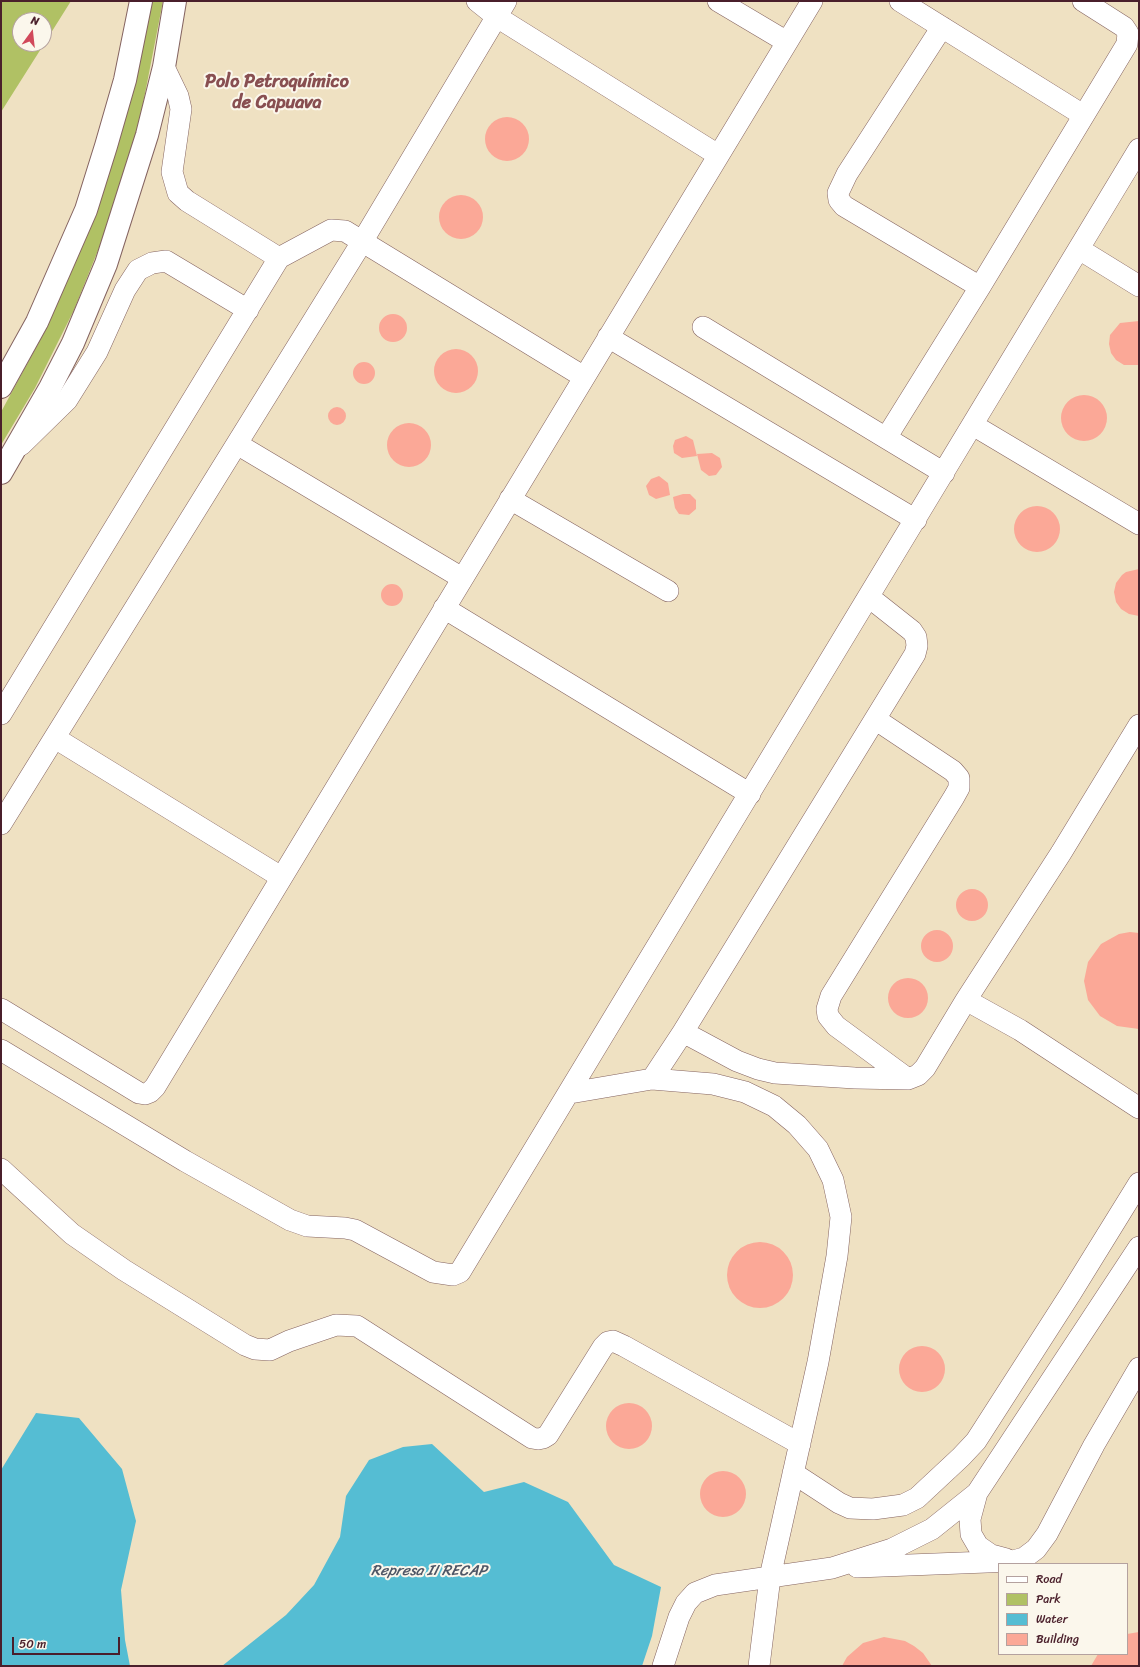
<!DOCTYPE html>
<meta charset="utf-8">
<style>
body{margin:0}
#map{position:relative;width:1140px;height:1667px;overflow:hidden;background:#efe1c2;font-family:Sriracha,sans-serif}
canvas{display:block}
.frame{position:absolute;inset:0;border:2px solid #4a1f2b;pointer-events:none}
.legend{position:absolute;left:998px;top:1563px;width:130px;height:92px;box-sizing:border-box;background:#fbf7ec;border:1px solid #b4a19f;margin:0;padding:5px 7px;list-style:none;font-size:12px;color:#4a1f2b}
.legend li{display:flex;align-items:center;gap:8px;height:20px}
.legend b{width:20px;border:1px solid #b4a19f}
.north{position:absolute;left:12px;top:12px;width:40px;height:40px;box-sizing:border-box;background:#fbf7ec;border:1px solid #b4a19f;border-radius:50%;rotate:15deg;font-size:11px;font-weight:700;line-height:16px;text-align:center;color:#4a1f2b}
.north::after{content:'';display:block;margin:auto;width:14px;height:18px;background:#d1495b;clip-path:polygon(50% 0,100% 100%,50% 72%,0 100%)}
.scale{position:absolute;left:12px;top:1637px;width:108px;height:18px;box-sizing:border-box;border:2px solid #4a1f2b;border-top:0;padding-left:5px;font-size:12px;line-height:14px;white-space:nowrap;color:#4a1f2b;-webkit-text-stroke:3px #fbf7ec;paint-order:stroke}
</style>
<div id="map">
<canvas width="1140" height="1667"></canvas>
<div class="frame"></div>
<ul class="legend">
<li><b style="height:5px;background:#fff"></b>Road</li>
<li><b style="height:11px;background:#b0c164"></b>Park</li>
<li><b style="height:11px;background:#55bdd3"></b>Water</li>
<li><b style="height:11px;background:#fba897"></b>Building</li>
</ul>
<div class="north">N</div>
<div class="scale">50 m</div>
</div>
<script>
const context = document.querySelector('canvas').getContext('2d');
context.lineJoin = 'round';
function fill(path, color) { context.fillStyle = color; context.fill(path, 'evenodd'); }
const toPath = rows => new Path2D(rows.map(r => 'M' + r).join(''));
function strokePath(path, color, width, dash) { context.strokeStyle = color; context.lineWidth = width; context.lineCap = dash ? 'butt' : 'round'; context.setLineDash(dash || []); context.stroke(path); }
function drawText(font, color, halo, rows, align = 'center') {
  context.font = font + ' Sriracha,sans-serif'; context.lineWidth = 4; context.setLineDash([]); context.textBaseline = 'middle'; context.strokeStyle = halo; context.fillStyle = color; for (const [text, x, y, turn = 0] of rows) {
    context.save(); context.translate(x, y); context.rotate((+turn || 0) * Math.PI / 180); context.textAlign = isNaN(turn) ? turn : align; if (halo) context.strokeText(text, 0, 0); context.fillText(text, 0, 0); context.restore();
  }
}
const green = toPath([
 [1,1,71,1,44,44,44,20,20,20,20,44,44,44,1,112],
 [151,1,163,1,142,109,132,149,103,238,74,310,35,388,1,445,1,412,45,331,83,245,95,214]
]);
const water = toPath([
 [36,1413,79,1418,122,1469,136,1521,121,1590,125,1640,130,1666,1,1666,1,1470],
 [432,1444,484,1492,524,1482,568,1502,614,1565,661,1587,652,1636,642,1666,222,1666,286,1615,314,1585,340,1537,346,1496,369,1460,403,1447]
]);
const building = toPath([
 '485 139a22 22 0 1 1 44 0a22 22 0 1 1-44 0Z',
 '439 217a22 22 0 1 1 44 0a22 22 0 1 1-44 0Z',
 '379 328a14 14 0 1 1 28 0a14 14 0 1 1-28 0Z',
 [1139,321,1139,365,1124,365,1116,360,1111,353,1109,344,1110,335,1120,323],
 '434 371a22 22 0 1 1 44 0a22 22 0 1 1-44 0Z',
 '353 373a11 11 0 1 1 22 0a11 11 0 1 1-22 0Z',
 '1061 418a23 23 0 1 1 46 0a23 23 0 1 1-46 0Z',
 '328 416a9 9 0 1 1 18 0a9 9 0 1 1-18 0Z',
 '387 445a22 22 0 1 1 44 0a22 22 0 1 1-44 0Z',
 [686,436,693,440,697,456,682,458,674,453,673,446,675,440],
 [712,453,720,458,722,467,716,475,709,476,701,470,697,454],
 [659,476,668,483,670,495,656,499,649,495,646,486,651,479],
 [683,494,690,494,696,500,696,509,689,515,679,514,675,508,673,497],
 '1014 529a23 23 0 1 1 46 0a23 23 0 1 1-46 0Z',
 [1139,569,1139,616,1129,614,1121,609,1116,602,1114,592,1116,583,1122,575,1126,572],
 '381 595a11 11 0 1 1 22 0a11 11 0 1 1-22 0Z',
 '956 905a16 16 0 1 1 32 0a16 16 0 1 1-32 0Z',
 '921 946a16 16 0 1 1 32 0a16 16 0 1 1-32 0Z',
 [1130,932,1139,933,1139,1029,1117,1026,1100,1016,1088,1000,1084,981,1088,962,1101,944,1119,934],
 '888 998a20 20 0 1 1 40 0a20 20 0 1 1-40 0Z',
 '727 1275a33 33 0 1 1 66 0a33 33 0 1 1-66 0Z',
 '899 1369a23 23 0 1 1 46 0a23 23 0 1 1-46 0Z',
 '606 1426a23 23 0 1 1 46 0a23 23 0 1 1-46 0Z',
 '700 1494a23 23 0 1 1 46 0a23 23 0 1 1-46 0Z',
 [1139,1632,1139,1666,1091,1666,1098,1654,1127,1654,1127,1634],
 [884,1637,905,1641,914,1646,923,1653,932,1666,842,1666,847,1657,863,1643]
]);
const minor = toPath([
 [477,1,497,17,718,155],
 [718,1,787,42],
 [900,1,1083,115],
 [942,27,847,174,838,193,839,200,844,206,980,287],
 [164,67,178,96,181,109,172,172,178,193,187,201,279,258],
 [1079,249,1139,286],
 [703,327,886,438],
 [608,337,916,520],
 [973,425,1139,524],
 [237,444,462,578],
 [21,445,67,400,97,352,125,290,138,270,152,263,166,261,248,310],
 [944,473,886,438,980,287,1127,44,1128,33,1124,27,1083,1],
 [510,499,668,591],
 [869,597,912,631,916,637,917,646,915,654,683,1032,737,1061,758,1069,775,1073,855,1078,908,1079,918,1075,925,1068,966,1000,1020,1030,1139,1108],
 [444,608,750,794],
 [1,714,279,258,331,230,345,231,584,377],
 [875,719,953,771,959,778,959,788,954,797,831,996,827,1009,828,1016,836,1026,908,1079],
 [55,738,281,877],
 [1,824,362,242,506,1],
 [966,1000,1061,853,1139,725],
 [1,1009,139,1093,145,1094,150,1092,155,1087,812,1],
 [1,1050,185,1161,290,1220,307,1226,345,1228,355,1230,433,1272,453,1275,460,1272,1139,149],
 [652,1079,713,1084,745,1092,774,1106,797,1125,818,1149,833,1180,841,1217,837,1256,818,1362,770,1577,759,1666],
 [570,1093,652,1079,683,1032],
 [1,1169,72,1234,124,1270,245,1345,255,1349,270,1350,289,1341,336,1325,357,1326,532,1438,538,1439,543,1438,548,1435,603,1347,608,1342,613,1341,624,1346,800,1444],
 [793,1473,839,1503,850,1508,873,1509,903,1505,917,1498,961,1457,976,1441,1071,1293,1139,1183],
 [977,1493,970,1519,971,1534,978,1546,991,1555,1006,1559],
 [857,1567,1013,1561,1024,1558,1036,1549,1047,1534,1094,1445,1139,1368],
 [663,1666,679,1617,686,1603,695,1593,715,1585,832,1568,892,1549,932,1529,977,1493,1139,1247]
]);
const highway = toPath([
 [1,387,37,322,86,210,106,146,125,80,141,1],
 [1,473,50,388,73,343,106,264,147,135,164,67,175,1]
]);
const waterNames = [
 ["Represa II RECAP",429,1571]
];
const districtNames = [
 ["Polo Petroquímico",277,82],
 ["de Capuava",277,103]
];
fill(green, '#b0c164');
fill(water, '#55bdd3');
fill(building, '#fba897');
strokePath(minor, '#846360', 22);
strokePath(highway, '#846360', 24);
strokePath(minor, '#fff', 21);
strokePath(highway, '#fff', 22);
drawText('italic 15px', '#4e5666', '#fbf7ec', waterNames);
drawText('bold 18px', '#884f51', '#fbf7ec', districtNames);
</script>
